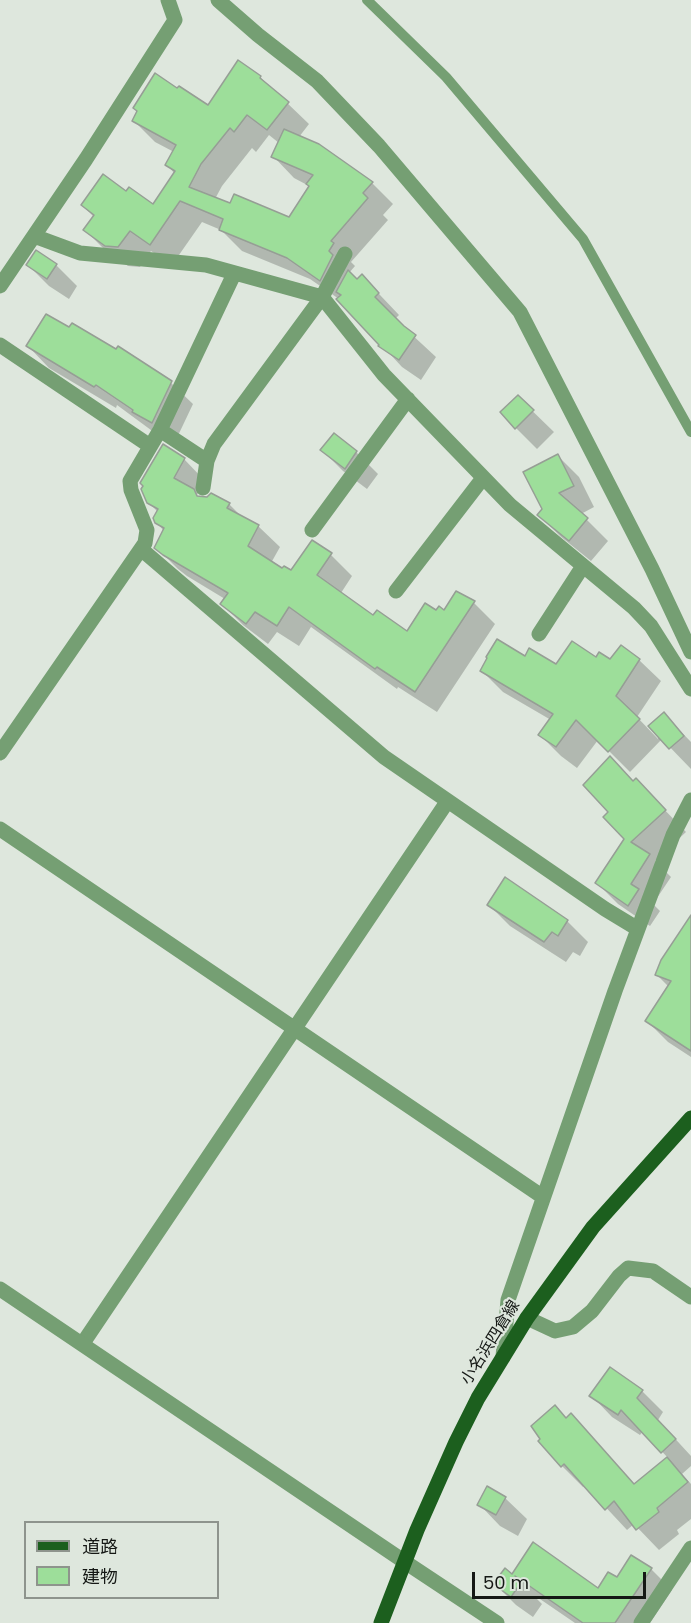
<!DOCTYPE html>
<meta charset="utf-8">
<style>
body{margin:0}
#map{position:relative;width:691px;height:1623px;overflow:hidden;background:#dee7dd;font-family:Poppins,"Noto Sans JP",sans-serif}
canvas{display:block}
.legend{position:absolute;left:24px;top:1521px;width:195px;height:78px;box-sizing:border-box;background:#dee7dd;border:2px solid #8e948d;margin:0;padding:8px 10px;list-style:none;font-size:18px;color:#151815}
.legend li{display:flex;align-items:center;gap:12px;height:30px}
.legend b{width:30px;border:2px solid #8e948d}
.scale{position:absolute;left:472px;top:1572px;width:174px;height:27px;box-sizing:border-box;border:3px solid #151815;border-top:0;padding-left:8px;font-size:18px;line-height:21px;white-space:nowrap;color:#151815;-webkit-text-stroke:4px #dee7dd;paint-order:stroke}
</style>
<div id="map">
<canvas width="691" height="1623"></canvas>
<ul class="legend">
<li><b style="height:8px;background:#1c5f1e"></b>道路</li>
<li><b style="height:16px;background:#9dde9a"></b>建物</li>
</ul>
<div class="scale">50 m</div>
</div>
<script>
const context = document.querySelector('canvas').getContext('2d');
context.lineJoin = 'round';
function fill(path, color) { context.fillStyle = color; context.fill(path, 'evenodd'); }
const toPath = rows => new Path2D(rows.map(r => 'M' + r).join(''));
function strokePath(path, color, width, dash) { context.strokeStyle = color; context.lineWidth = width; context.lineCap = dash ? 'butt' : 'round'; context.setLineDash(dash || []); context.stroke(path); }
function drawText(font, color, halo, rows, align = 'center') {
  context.font = font + ' Poppins,"Noto Sans JP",sans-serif'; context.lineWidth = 4.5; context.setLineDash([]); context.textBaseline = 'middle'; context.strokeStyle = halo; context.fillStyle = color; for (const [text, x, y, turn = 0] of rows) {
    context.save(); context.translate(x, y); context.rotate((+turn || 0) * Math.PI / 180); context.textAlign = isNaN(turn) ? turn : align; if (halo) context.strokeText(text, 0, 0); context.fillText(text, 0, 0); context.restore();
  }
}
const shadow = toPath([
 [260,77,309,124,299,137,318,146,372,183,393,204,383,215,388,220,351,262,355,266,349,273,357,281,362,276,399,315,395,319,436,357,421,380,402,367,339,299,310,279,242,251,221,230,202,222,172,265,151,251,140,267,128,266,106,251,85,230,94,217,82,205,126,193,153,207,175,174,167,165,174,152,155,142,134,121,209,107],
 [269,135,279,143,273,156,294,178,311,187,289,219,231,205,215,199,222,186,252,148,256,152],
 [28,265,56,265,77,286,69,299,49,286],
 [28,346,116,351,118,348,171,383,193,404,174,444,155,433,117,405,116,408,49,368],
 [518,397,554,432,537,449,516,428],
 [334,435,357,453,378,474,367,489,343,471,322,450],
 [558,456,579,477,594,507,581,514,608,541,591,561,560,536,539,515,544,510],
 [184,459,205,481,197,495,200,498,229,504,243,518,258,526,280,547,271,563,283,570,291,572,313,542,331,555,352,576,341,593,374,618,407,633,437,612,445,612,474,603,495,624,437,712,398,687,397,689,311,627,299,646,277,632,268,644,243,625,222,604,225,599,187,576,178,569,156,547,164,531,156,522,158,512,148,502],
 [525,658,557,666,596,659,611,661,639,660,661,681,637,717,658,739,664,714,691,742,691,769,662,739,630,772,598,740,577,768,561,756,540,735,551,720,503,692,482,671],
 [634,783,657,802,686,832,655,861,671,877,653,904,660,911,650,926,618,904,597,883,626,839],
 [489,905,567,921,588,942,580,956,573,952,566,962,510,926],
 [691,919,691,1057,668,1042,647,1021,669,987,657,975],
 [642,1391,663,1412,658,1420,691,1456,691,1466,682,1474,691,1484,691,1519,677,1530,679,1534,659,1550,634,1524,627,1530,585,1485,583,1487,562,1466,567,1419,571,1415,635,1485,668,1458,643,1431,640,1435,612,1417,591,1395],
 [505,1498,527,1519,518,1536,500,1526,479,1504],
 [534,1544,598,1590,651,1569,672,1590,650,1623,575,1623,537,1597,536,1598,542,1604,533,1617,516,1605,495,1584,512,1576]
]);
const building = toPath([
 [238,60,261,76,260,78,289,102,267,130,247,115,234,132,230,128,201,164,189,187,230,203,234,194,289,217,309,186,306,184,313,175,271,157,284,129,319,144,373,182,363,193,368,198,331,241,334,243,329,251,333,255,320,281,287,258,219,230,223,219,180,201,150,245,130,231,118,247,105,246,83,230,94,215,81,205,103,174,126,191,129,187,153,204,175,171,165,165,176,145,132,121,137,111,133,108,155,73,177,88,179,86,208,105,238,60],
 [36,250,57,264,47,279,26,265,36,250],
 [348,270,357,279,362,274,379,293,375,297,404,326,416,335,399,360,378,346,379,345,336,299,341,295,336,292,348,270],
 [46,314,69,327,72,323,116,349,118,346,172,381,152,423,132,412,133,410,96,385,94,387,26,346,46,314],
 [518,395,534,410,515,429,500,412,518,395],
 [334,433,357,451,345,469,320,450,334,433],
 [163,444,185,458,174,478,194,489,197,496,207,497,211,493,230,503,227,508,259,525,248,546,282,568,284,566,291,570,312,540,332,553,317,575,373,615,377,610,407,631,425,603,436,610,439,606,444,610,456,591,475,601,415,692,377,667,375,669,289,607,277,626,255,612,246,624,220,604,228,593,163,555,154,548,164,528,155,523,153,518,158,509,147,503,141,489,143,486,140,483,163,444],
 [558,454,574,486,559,493,588,518,569,541,537,515,542,509,523,472,558,454],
 [497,639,525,656,529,648,556,664,572,641,596,657,599,652,610,659,621,645,640,659,616,696,640,719,608,752,576,720,556,747,538,735,553,714,480,671,487,658,486,657,497,639],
 [664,712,684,736,669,749,648,726,664,712],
 [610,756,633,781,636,778,666,810,631,842,650,854,631,884,639,889,628,906,595,883,624,839,603,817,608,812,583,785,610,756],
 [505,877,568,920,558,936,552,932,544,942,487,905,505,877],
 [691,915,691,1051,645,1021,671,981,655,975,661,960,691,915],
 [610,1367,643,1390,637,1398,676,1439,661,1453,621,1410,618,1415,589,1396,610,1367],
 [555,1405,566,1418,571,1413,634,1484,667,1457,688,1482,657,1508,659,1512,636,1530,614,1501,605,1510,564,1464,561,1467,538,1441,540,1439,531,1426,555,1405],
 [487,1486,506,1497,496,1515,477,1505,487,1486],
 [533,1542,598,1588,608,1572,617,1577,631,1555,652,1568,615,1623,583,1623,515,1576,522,1581,511,1597,493,1584,505,1568,512,1574,533,1542]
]);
const service = toPath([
 [367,0,446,77,583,239,691,432]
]);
const minor = toPath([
 [218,0,258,35,317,81,379,146,520,312,652,569,691,652],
 [34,236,80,253,206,265,322,297,384,375,510,505,634,608,651,626,691,689],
 [0,286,86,159,175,20,168,0],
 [0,345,150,446],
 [160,430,207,461],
 [203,488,207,461,214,444,322,297,345,254],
 [312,530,408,399],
 [141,549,384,757,605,909,638,929],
 [396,591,483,478],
 [539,634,583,566],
 [0,753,145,543,147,530,131,490,130,481,160,430,234,274],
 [0,829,543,1197],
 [527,1318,555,1331,573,1327,592,1311,619,1276,628,1268,653,1271,691,1297],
 [83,1343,447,802],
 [503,1357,508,1300,615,991,673,835,691,800],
 [405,1562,497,1623],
 [641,1623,691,1548]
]);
const tertiary = toPath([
 [0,1289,405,1562]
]);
const primary = toPath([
 [381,1623,417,1530,456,1442,478,1398,527,1318,593,1227,691,1118]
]);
const streetNames = [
 ["小名浜四倉線",491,1343,-58]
];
fill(shadow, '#0003');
fill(building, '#9dde9a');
strokePath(building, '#969e95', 1.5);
strokePath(service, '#759f73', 10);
strokePath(minor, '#759f73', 15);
strokePath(tertiary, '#759f73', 15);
strokePath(primary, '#1c5f1e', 15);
drawText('16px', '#151815', '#dee7dd', streetNames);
</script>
